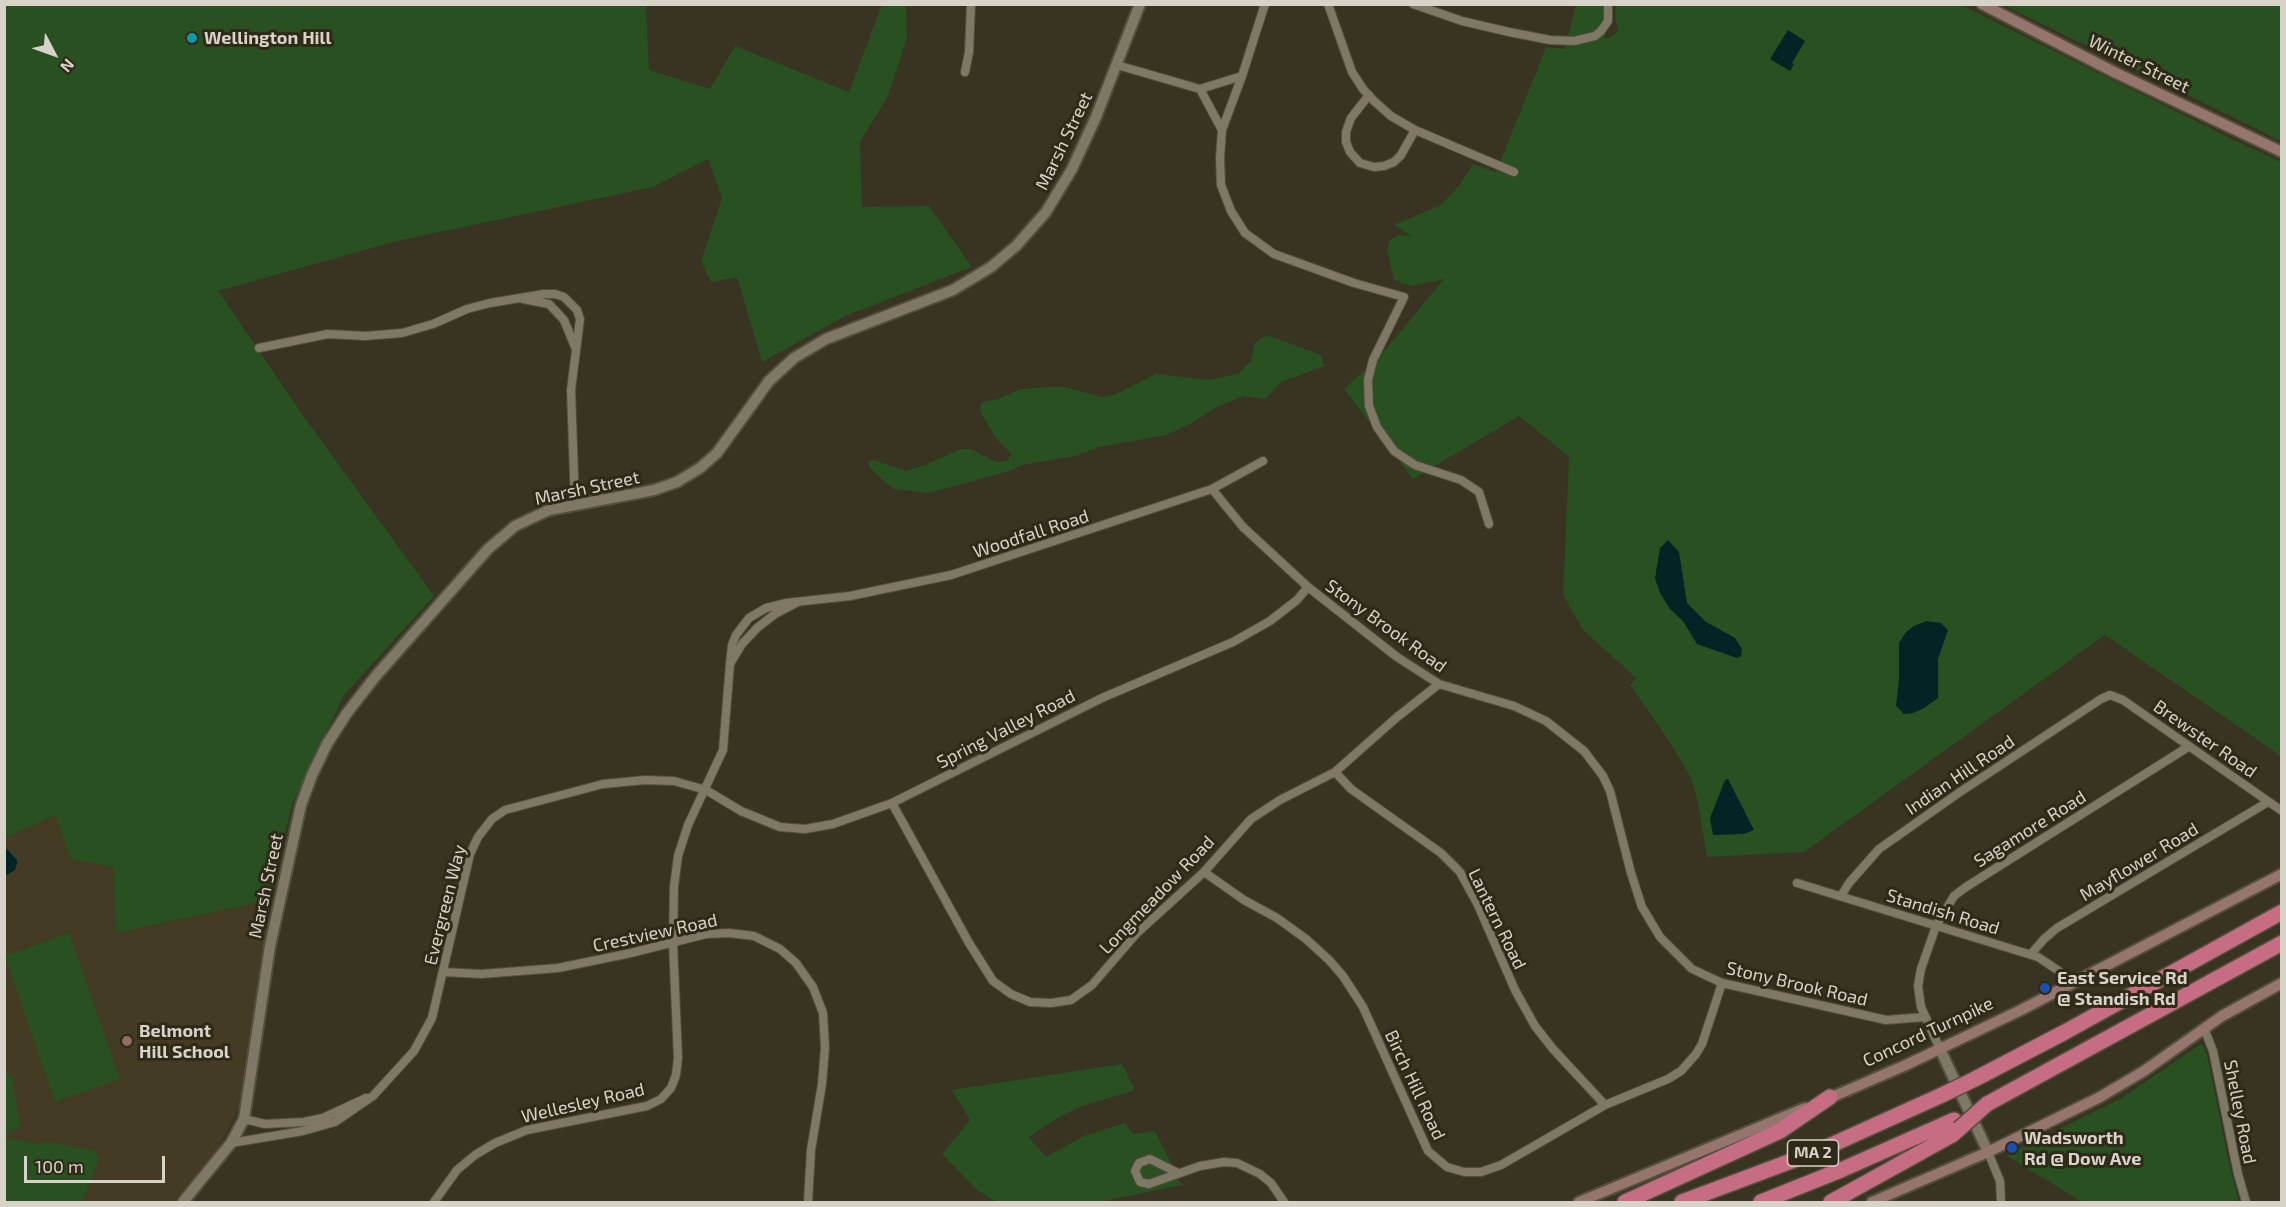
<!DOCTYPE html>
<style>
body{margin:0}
#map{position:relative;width:2286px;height:1207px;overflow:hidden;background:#393322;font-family:"Exo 2",sans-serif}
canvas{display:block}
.frame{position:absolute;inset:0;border:6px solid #d7d3c8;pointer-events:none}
.north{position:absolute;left:24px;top:24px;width:60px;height:60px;-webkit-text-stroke:4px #2f2918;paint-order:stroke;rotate:131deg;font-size:16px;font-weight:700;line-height:24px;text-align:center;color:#d7d3c8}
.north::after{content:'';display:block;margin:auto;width:21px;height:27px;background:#d7d3c8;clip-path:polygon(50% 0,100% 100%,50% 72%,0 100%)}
.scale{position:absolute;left:24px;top:1156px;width:141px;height:27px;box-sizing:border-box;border:3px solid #d7d3c8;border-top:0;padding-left:8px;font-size:18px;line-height:21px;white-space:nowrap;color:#d7d3c8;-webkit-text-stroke:4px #2f2918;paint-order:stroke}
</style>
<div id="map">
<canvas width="2286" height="1207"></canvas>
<div class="frame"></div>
<div class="north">N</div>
<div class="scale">100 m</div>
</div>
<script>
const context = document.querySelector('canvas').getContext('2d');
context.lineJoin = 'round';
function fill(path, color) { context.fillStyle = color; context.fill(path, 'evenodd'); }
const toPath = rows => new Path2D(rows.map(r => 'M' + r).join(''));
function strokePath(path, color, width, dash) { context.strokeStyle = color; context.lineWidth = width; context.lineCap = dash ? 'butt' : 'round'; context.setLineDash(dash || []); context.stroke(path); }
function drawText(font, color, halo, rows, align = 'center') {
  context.font = font + ' "Exo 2",sans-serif'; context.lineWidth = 6; context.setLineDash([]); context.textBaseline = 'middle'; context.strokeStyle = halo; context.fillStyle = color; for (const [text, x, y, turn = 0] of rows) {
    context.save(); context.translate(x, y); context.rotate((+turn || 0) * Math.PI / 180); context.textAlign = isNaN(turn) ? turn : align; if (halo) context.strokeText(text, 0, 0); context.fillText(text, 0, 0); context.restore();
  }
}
const built = toPath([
 [55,814,113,867,117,933,270,900,244,1086,238,1109,217,1151,173,1202,5,1202,4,838]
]);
const green = toPath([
 [7,4,646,5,649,70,710,89,735,46,849,92,882,5,906,5,907,38,888,96,860,142,862,207,929,206,972,267,845,316,762,362,737,277,711,282,701,261,722,198,708,159,653,187,397,241,218,291,307,421,434,596,344,695,292,804,270,900,116,933,113,867,71,859,55,815,5,838,5,6],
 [1576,5,1605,5,1605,40,1618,32,1615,17,1616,5,1961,5,2238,142,2281,162,2281,756,2105,635,1804,852,1707,857,1697,798,1690,776,1669,741,1630,685,1636,678,1583,630,1563,595,1569,457,1519,416,1413,479,1344,389,1380,356,1444,279,1411,286,1394,280,1387,250,1390,240,1398,235,1411,236,1394,225,1441,205,1460,184,1473,164,1496,172,1546,47,1565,49],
 [2003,5,2281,5,2281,141,2220,111],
 [1270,336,1321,355,1324,366,1281,382,1265,399,1244,396,1215,408,1190,424,1166,435,1099,447,1075,456,1022,465,1010,471,928,493,893,489,870,468,868,463,874,460,906,471,925,465,961,449,971,449,992,460,999,462,1008,460,1011,454,995,437,980,411,981,402,998,399,1021,389,1050,387,1065,387,1101,397,1114,395,1156,374,1208,380,1238,374,1251,361,1254,344,1262,337],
 [69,933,120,1079,55,1102,5,956],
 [2201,1044,2204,1047,2208,1060,2230,1168,2239,1202,2082,1202,2007,1156,2012,1152,2120,1099],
 [1122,1064,1135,1090,1080,1107,1059,1117,1029,1137,1046,1157,1084,1136,1125,1123,1133,1134,1155,1131,1182,1185,1099,1202,996,1202,977,1190,942,1154,970,1120,952,1090],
 [5,1071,12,1077,20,1127,5,1135],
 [4,1138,40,1144,42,1141,94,1150,99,1159,82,1202,5,1202]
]);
const water = toPath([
 [1788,30,1805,41,1792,63,1794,64,1790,71,1770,59],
 [1668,540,1679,552,1687,603,1706,622,1735,638,1742,649,1741,656,1737,658,1697,644,1683,621,1670,609,1660,593,1655,578,1660,548],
 [1927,621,1941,623,1948,630,1938,659,1938,698,1924,708,1913,713,1904,714,1896,706,1899,679,1899,643,1906,632,1914,626],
 [1728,779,1754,830,1744,834,1713,835,1710,818,1725,780],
 [5,847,17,860,17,864,15,870,5,876]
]);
const minor = toPath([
 [1328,4,1352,72,1363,89,1374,101,1391,116,1415,130,1514,172],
 [1413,4,1462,21,1509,32,1550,40,1574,41,1595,36,1601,31,1608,21,1608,4],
 [1117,65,1200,89,1242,76,1265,4],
 [965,72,969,52,971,4],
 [1242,76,1222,130,1220,158,1221,185,1231,211,1245,233,1274,254,1354,283,1404,297,1373,360,1368,380,1369,406,1377,427,1394,451,1415,465,1461,480,1479,492,1489,524],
 [1200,89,1222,130],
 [1369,95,1351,118,1346,132,1346,142,1350,152,1360,163,1374,167,1384,166,1394,162,1401,155,1415,130],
 [523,299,549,304,564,320,575,347],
 [259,348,328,334,365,336,402,333,433,324,467,309,490,303,544,294,555,294,564,297,577,310,580,319,571,390,575,504],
 [1212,489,1243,527,1308,587,1397,657,1439,684,1514,706,1546,721,1584,751,1603,776,1610,791,1631,873,1642,907,1660,937,1692,969,1722,983,1886,1020,1925,1017],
 [798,602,775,614,757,628,742,644,730,664,732,645,736,635,749,618,766,608,786,603,850,596,951,575,1212,489,1263,461],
 [1335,772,1351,789,1441,853,1460,872,1477,903,1515,990,1535,1026,1553,1049,1605,1105],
 [892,803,969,943,993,981,1011,994,1030,1002,1051,1003,1071,1000,1092,985,1137,933,1204,872,1251,819,1280,800,1335,772,1396,718,1439,684],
 [1204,872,1244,900,1277,918,1306,939,1329,960,1343,976,1363,1007,1428,1151,1447,1167,1464,1172,1481,1172,1501,1165,1605,1105,1668,1079,1681,1071,1696,1054,1702,1044,1722,983],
 [1797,883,2038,957,2059,971,2068,986],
 [1841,896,1849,883,1879,849,1960,792,2101,699,2110,695,2123,700,2282,811],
 [2031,954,2044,939,2057,928,2268,802],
 [444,972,481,974,558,968,631,953,706,934,729,933,754,936,780,949,796,963,813,987,823,1013,825,1048,822,1084,811,1150,808,1202],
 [2204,1028,2213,1051,2238,1174,2246,1202],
 [1940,1049,1921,1007,1918,986,1921,969,1936,926,1954,896,1966,887,2188,747],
 [244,1119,265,1124,304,1122,323,1118,366,1098],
 [231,1143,303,1131,335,1122,373,1096,414,1051,432,1018,470,854,478,837,492,819,505,810,603,784,645,780,674,781,706,790,741,811,780,827,805,829,833,824,892,803,1102,698,1233,642,1270,621,1297,600,1308,587],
 [1988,1152,2000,1181,2001,1202],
 [1178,1173,1150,1159,1139,1163,1135,1171,1140,1182,1149,1184,1200,1166,1224,1162,1237,1163,1260,1174,1271,1183,1284,1202],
 [434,1202,457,1170,475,1155,495,1143,527,1130,647,1106,661,1099,671,1088,676,1075,678,1058,673,943,674,887,678,856,688,825,723,750,730,664]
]);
const tertiary = toPath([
 [1940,1049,1988,1152],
 [183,1202,231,1143,244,1119,270,946,301,805,312,775,327,744,347,713,375,677,488,549,515,526,549,510,654,490,677,482,700,468,717,453,769,381,794,358,826,339,953,290,991,267,1016,246,1046,212,1072,169,1096,117,1140,4]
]);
const secondary = toPath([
 [1982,4,2114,72,2282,152],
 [1825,1100,1906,1065,2021,1010,2282,874],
 [1579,1202,1805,1108],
 [1872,1202,1988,1152,2100,1097,2144,1071,2222,1016,2282,983]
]);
const motorway = toPath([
 [1975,1079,2065,1032,2282,912],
 [1987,1104,2282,943],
 [1625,1202,1780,1131,1830,1097],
 [1682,1202,1818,1151,1942,1095],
 [1761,1202,1841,1170,1954,1120],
 [1831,1202,1952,1135,1959,1129]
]);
const motorwayBridge = toPath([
 [1942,1095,1975,1079],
 [1959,1129,1987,1104]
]);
const markers = [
 [192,38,6,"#0f9aa8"],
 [2045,988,6,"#1a4fb4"],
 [127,1041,6,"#8d6e63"],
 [2012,1148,6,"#1a4fb4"]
];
const shields = [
 [1813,1153,51]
];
const shieldNames = [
 ["MA 2",1813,1153]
];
const poiNames = [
 ["Wellington Hill",204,38],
 ["East Service Rd",2057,978],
 ["@ Standish Rd",2057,999],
 ["Belmont",139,1031],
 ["Hill School",139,1052],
 ["Wadsworth",2024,1138],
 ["Rd @ Dow Ave",2024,1159]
];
const streetNames = [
 ["Winter Street",2139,64,26],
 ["Marsh Street",1064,141,-64],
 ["Marsh Street",587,488,-12],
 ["Woodfall Road",1031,534,-18],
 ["Stony Brook Road",1386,626,36],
 ["Spring Valley Road",1006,729,-27],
 ["Brewster Road",2205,739,35],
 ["Indian Hill Road",1960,775,-34],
 ["Sagamore Road",2030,829,-32],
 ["Mayflower Road",2139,862,-31],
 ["Marsh Street",266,886,-78],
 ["Longmeadow Road",1157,895,-46],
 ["Evergreen Way",445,905,-76],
 ["Standish Road",1943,912,17],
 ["Lantern Road",1497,919,64],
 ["Crestview Road",655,933,-12],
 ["Stony Brook Road",1797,984,13],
 ["Concord Turnpike",1928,1032,-25],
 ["Birch Hill Road",1415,1085,65],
 ["Wellesley Road",583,1103,-13],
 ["Shelley Road",2240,1112,79]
];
fill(built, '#443b24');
fill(green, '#285021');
fill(water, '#022425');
strokePath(minor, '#534f3f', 10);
strokePath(tertiary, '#534f3f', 14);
strokePath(secondary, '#534f3f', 14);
strokePath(motorway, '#534f3f', 18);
strokePath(minor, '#7f7865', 8);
strokePath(tertiary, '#7f7865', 10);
strokePath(secondary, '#95756e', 10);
strokePath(motorway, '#c76d83', 15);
strokePath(motorwayBridge, '#534f3f', 18, []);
strokePath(motorwayBridge, '#c76d83', 15);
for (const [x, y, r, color] of markers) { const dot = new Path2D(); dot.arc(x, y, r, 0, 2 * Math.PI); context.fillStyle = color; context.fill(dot); strokePath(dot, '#2f2918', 2); }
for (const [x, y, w] of shields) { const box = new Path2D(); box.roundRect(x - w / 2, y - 13, w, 26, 4.5); context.fillStyle = '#2f2918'; context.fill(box); strokePath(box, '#d7d3c8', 1.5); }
drawText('bold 16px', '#d7d3c8', null, shieldNames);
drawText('bold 18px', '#d7d3c8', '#2f2918', poiNames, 'left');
drawText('18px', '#d7d3c8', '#2f2918', streetNames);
</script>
